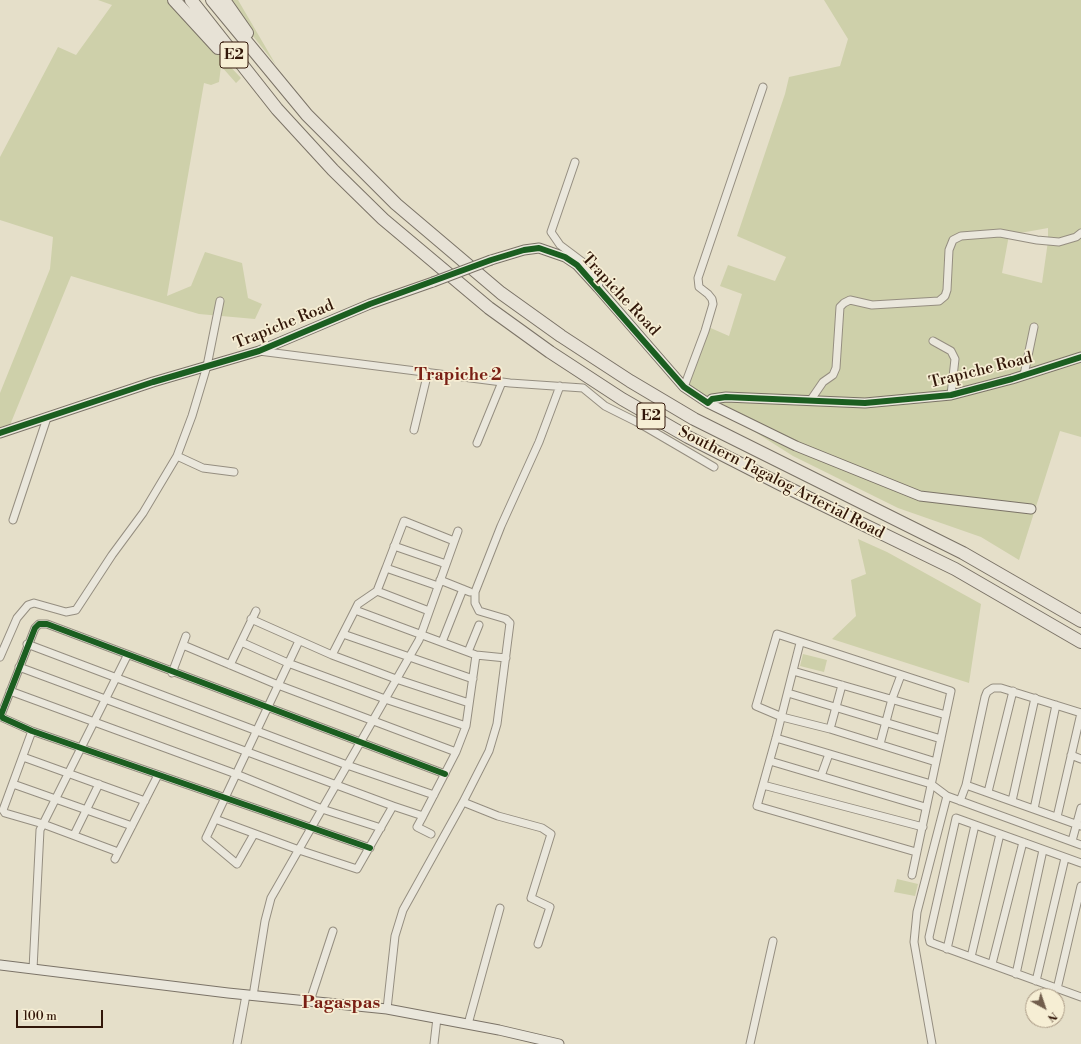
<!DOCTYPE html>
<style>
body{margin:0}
#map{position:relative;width:1081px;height:1044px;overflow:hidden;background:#e5dfc9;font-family:"Libre Bodoni",serif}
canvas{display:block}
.north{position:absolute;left:1025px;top:988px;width:40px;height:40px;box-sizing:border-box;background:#f6eed4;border:1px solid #a89883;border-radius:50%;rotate:140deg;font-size:11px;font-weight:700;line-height:16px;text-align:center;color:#321709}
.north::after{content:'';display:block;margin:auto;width:14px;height:18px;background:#715d4c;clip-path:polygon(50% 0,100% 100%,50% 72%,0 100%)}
.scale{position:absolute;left:16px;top:1010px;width:87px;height:18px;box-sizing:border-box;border:2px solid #321709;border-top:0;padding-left:5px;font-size:12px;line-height:14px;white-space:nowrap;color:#321709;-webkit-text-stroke:3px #f6eed4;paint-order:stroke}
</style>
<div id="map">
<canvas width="1081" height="1044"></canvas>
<div class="north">N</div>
<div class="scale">100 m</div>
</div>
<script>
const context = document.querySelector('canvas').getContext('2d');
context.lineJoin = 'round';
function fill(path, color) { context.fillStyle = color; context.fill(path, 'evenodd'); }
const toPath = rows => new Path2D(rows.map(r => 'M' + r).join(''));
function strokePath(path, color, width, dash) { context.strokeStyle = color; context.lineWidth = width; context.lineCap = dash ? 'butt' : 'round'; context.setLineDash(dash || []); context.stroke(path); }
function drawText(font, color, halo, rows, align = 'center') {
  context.font = font + ' "Libre Bodoni",serif'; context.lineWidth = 3.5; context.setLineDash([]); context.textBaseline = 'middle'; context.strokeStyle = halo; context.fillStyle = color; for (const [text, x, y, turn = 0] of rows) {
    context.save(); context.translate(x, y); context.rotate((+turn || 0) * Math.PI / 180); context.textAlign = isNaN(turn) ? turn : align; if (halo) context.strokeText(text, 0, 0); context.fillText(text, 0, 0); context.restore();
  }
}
const green = toPath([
 [98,0,167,0,241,78,236,83,221,66,219,82,211,85,204,83,167,296,191,286,205,252,242,263,248,298,262,304,255,319,199,314,71,276,10,425,0,433,0,393,50,269,53,237,0,220,0,157,58,47,76,55,112,5],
 [228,0,238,0,276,65,241,21],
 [824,0,1081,0,1081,437,1060,431,1019,560,981,537,898,508,793,456,684,387,706,326,729,336,742,294,720,286,728,265,775,281,786,257,737,236,785,94,789,77,840,66,848,39],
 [1048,228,1048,241,1042,283,1002,273,1009,235],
 [858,539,887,552,981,604,969,683,832,639,856,616,851,580,866,574],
 [803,654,827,660,824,672,800,666],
 [897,879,918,884,915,896,894,892]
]);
const street = toPath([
 [575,162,551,232,560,245,584,263,594,274,599,283,598,288],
 [933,341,951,351,955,359,951,395],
 [259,351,510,383,583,388,605,406,637,422,714,467],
 [1024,375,1034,327],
 [684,387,705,331,713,304,712,299,708,294,699,287,698,278,763,87],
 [810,401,823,382,833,375,836,368,840,307,844,303,850,300,872,305,939,301,945,296,947,290,949,250,953,240,961,236,1000,233,1037,240,1059,242,1076,237,1081,233],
 [414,430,428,372],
 [477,443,502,382],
 [177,456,203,468,234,472],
 [13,520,47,418],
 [394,546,446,564],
 [386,568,404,521,454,541],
 [440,580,470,592],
 [377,591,429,611],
 [355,610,358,604,377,591,386,568,438,586],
 [343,634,473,679],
 [241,642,288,663,385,699,466,726],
 [442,642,463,589],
 [800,643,776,738,757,806,916,852],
 [27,644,347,765,434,795],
 [183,645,278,685,456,752],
 [468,652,479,625],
 [332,655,396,679,469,703],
 [476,655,506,658],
 [0,657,17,618,28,605,34,603,66,612,76,610,112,555,143,513,177,456,192,416,207,366,220,301],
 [230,665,256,611],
 [19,667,393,806],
 [793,671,946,715],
 [172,673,186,636],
 [842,685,830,729,782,717,756,706,777,634,951,691,912,875],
 [10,691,236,774,322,809,381,828],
 [788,693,941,739],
 [1081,713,1001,688,993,688,987,692,985,697,966,785,1081,826],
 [830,729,936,762],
 [32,731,3,810,5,813,43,824,118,852],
 [776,738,931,784,947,796,1081,845],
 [880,744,892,699,901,675],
 [1071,755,1081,759],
 [23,757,145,801],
 [770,761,925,807],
 [821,776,829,754],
 [13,784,132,826],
 [763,785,923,827],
 [988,792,1013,691],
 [960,801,966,785],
 [1012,801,1035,698],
 [463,802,498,816,542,828,551,834,531,898,550,907,538,944],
 [1034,809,1056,705],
 [423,816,417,827,431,834],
 [1057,817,1081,713],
 [215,819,299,850,357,869,393,806,423,816,456,752,466,726,476,655,355,610,332,655,251,619],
 [254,834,237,864,206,838,299,641],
 [74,835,99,784],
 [1072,841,1081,808],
 [370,848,32,731,3,718,1,715,35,628,39,624,47,624,445,774],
 [115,859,158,775],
 [1081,863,956,818,929,937,930,942,935,944,1081,997],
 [947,949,975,825],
 [971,957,1000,834],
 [992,964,1023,842],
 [33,969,40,830,127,656],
 [1016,974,1043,850],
 [1036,981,1065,858],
 [1057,989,1081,886],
 [253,996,265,921,271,898,419,640,458,531],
 [310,1001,333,931],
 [387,1009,395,936,403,910,463,802,489,751,497,724,510,623,506,619,479,611,475,603,475,592,501,526,539,442,560,386],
 [468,1024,500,908],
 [237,1044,246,995],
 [434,1044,437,1018],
 [750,1044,773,941],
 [932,1044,914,942,917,912,947,796]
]);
const secondary = toPath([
 [491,260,524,250,539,248,565,257,577,265,598,288,684,387,708,403,712,399,726,397,865,403,951,395,1012,379,1081,357],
 [708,403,796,446,920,496,1031,509],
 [0,433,153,382,259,351,370,304,433,282],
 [0,965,228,993,387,1009,499,1030,559,1044]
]);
const highway = toPath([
 [174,0,218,48],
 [191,0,277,109,333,170,383,219,489,308,550,352,622,399,688,437,780,484,955,569,1081,642],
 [212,0,307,115,396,204,501,293,561,336,630,381,694,419,963,553,1081,621],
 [224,0,247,33]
]);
const secondaryBridge = toPath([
 [433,282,491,260]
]);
const cycleway = toPath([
 [0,433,153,382,259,351,370,304,491,260,524,250,539,248,565,257,577,265,684,387,708,403,712,399,726,397,865,403,951,395,1012,379,1081,357],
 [370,848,32,731,3,718,1,715,35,628,39,624,47,624,445,774]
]);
const shields = [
 [234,55,28],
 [651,416,28]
];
const shieldNames = [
 ["E2",234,55],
 ["E2",651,416]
];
const streetNames = [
 ["Trapiche Road",620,295,47],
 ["Trapiche Road",284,325,-22],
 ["Trapiche Road",981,371,-14],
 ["Southern Tagalog Arterial Road",781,483,27]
];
const neighbourhoodNames = [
 ["Trapiche 2",458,376]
];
const quarterNames = [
 ["Pagaspas",341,1004]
];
fill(green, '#ced0aa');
strokePath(street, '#958e80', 9);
strokePath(secondary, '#7b7367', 11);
strokePath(highway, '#7b7367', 14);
strokePath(street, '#eae7dc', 7);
strokePath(secondary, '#eae7dc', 9);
strokePath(highway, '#e7e2d6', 12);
strokePath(secondaryBridge, '#7b7367', 11, []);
strokePath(secondaryBridge, '#eae7dc', 9);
strokePath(cycleway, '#1b5e20', 6);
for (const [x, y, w] of shields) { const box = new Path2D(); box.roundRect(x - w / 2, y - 13, w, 26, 3); context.fillStyle = '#f6eed4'; context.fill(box); strokePath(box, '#321709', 1); }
drawText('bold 15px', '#321709', null, shieldNames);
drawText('16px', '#321709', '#f6eed4', streetNames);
drawText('bold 17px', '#7a1f14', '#f6eed4', neighbourhoodNames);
drawText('bold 18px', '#7a1f14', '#f6eed4', quarterNames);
</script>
